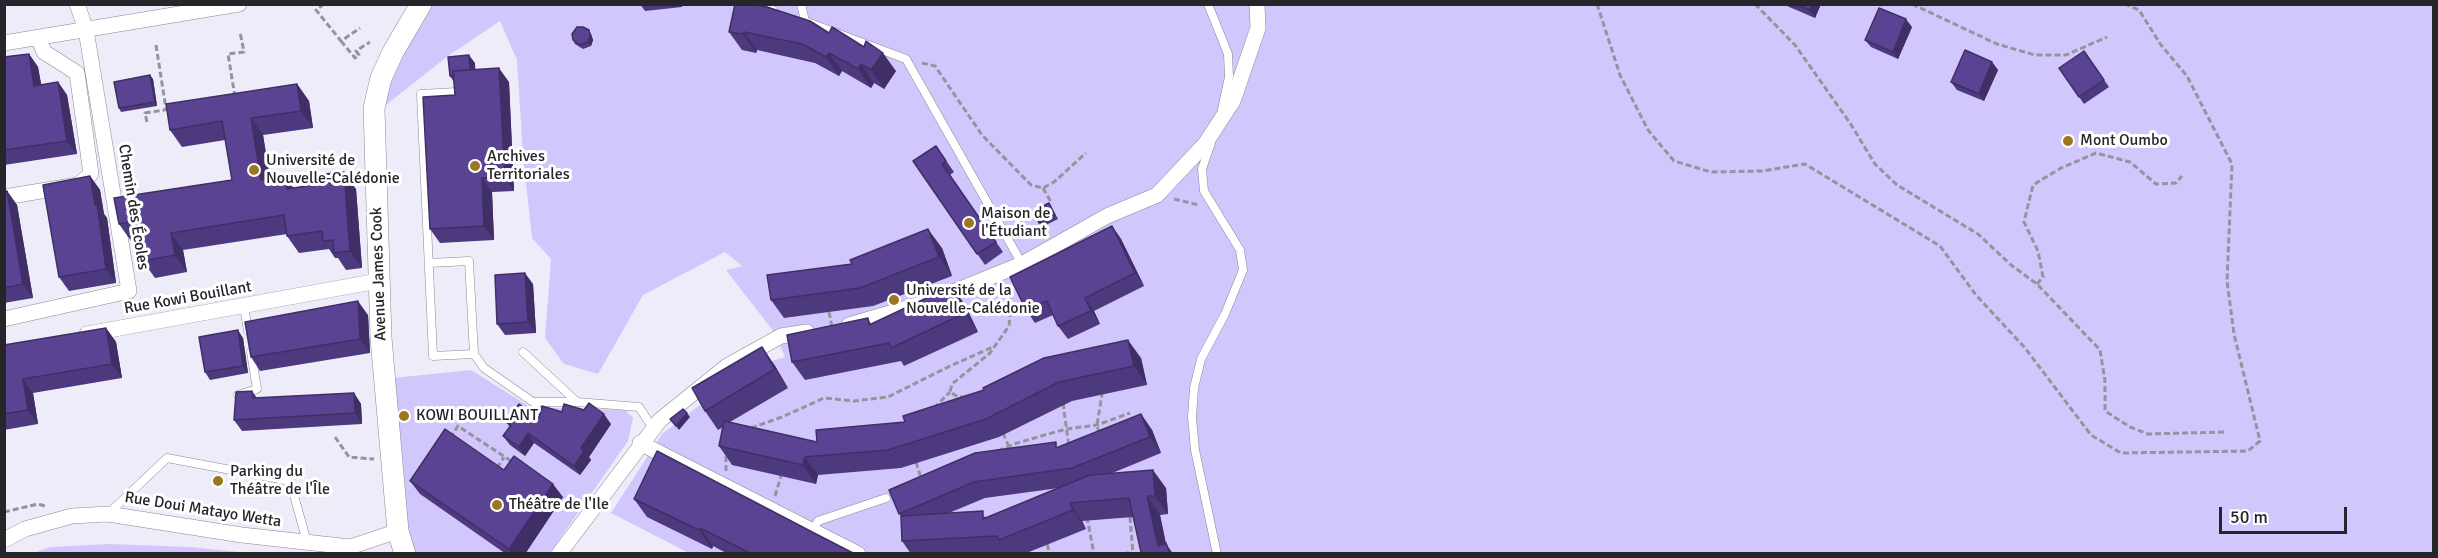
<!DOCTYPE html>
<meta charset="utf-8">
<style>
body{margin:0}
#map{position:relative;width:2438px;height:558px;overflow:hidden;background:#eeecf9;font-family:Signika,sans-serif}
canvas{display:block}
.frame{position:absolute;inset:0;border:6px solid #26252a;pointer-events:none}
.scale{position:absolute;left:2219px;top:507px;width:128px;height:27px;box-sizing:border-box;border:3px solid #26252a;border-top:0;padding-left:8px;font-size:18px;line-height:21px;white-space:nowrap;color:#26252a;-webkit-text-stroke:4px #fff;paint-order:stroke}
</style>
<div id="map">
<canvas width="2438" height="558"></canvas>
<div class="frame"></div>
<div class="scale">50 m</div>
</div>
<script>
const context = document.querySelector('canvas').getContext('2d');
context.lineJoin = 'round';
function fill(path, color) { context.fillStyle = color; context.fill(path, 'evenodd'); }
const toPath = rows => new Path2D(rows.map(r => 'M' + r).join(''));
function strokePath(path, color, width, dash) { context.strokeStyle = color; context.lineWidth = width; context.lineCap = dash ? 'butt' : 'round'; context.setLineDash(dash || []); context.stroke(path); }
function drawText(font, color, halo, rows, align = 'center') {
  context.font = font + ' Signika,sans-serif'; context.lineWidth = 6; context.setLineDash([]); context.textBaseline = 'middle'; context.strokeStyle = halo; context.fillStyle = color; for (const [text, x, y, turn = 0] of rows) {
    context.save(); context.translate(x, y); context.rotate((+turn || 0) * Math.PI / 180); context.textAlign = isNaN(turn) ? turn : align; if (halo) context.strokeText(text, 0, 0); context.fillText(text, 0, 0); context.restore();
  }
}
const green = toPath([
 [430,4,2433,5,2433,553,689,553,611,513,662,434,748,368,785,357,774,332,726,270,742,266,725,252,643,295,598,374,564,364,545,338,551,259,532,238,523,155,517,60,500,21,448,56,382,108,397,66],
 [471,370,530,407,625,410,633,418,628,441,550,553,414,553,400,485,393,378],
 [110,544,190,547,249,553,34,553,50,547]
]);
const path = toPath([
 [324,4,316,10,341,41,360,28],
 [1597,4,1620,75,1648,130,1674,161,1711,172,1762,171,1805,164,1940,246,1976,295,2025,348,2091,435,2121,453,2248,451,2260,441,2234,334,2227,281,2232,164,2187,76,2161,45,2139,10,2125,4],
 [1755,4,1795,45,1850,123,1875,164,1897,185,1978,234,2011,265,2037,284,2100,350,2105,381,2105,411,2130,427,2148,434,2224,432],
 [1912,4,1997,44,2035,55,2066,55,2107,37],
 [341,41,355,58,359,55,356,51,370,42],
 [156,45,166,109],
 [922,63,935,66,982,135,1031,185,1043,188,1054,182,1086,153],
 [235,97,228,54,244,52,240,32],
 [147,122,145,113,170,109],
 [1043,188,1052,204],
 [1174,199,1199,205],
 [2037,284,2043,277,2038,251,2024,222,2033,185,2061,168,2096,153,2130,162,2156,184,2176,183,2182,176],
 [829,312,832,327],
 [966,397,958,397,950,392,952,384,990,353,1009,326,1011,304,1008,287],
 [1063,403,1069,447],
 [934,408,950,392],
 [751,428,782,417,824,398,854,401,888,397,950,366,995,346],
 [1003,433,1009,447],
 [1099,433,1097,425,1102,394],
 [335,437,349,457,374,459],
 [450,438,458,426,514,463],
 [998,451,1017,443,1066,429,1097,425,1130,413],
 [916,462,921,478],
 [497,468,504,457],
 [726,471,726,453],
 [775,496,781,476],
 [4,512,38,504,45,506],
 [1087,517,1094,554],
 [1130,517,1133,554],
 [1047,544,1050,554],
 [1123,554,1132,552]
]);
const service = toPath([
 [758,4,773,10],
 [801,4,805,21],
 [1208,4,1228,54,1229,77,1222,109],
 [807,22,906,59,1022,264],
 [456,92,421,94,433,356,474,354],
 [1211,143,1202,169,1204,191,1240,250,1243,270,1225,314,1201,359,1194,388,1192,417,1195,450,1217,554],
 [429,263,469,261,474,354,484,368,533,402,577,402,639,407,652,427],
 [244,306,248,331],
 [523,352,577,402],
 [238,395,257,389,251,352],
 [108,514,167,458,290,481,307,542],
 [813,530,818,521,886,498]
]);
const minor = toPath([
 [4,43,239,4],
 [4,197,78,185,91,174,77,73,44,52,38,37],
 [4,319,129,291,86,30,77,4],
 [849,325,931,301,1022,264,1107,216,1157,195,1205,144,1233,101,1258,28,1257,4],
 [87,334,378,281],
 [640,443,858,554],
 [4,540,25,529,72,516,108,514,242,535,350,547,398,531],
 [559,554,660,420,727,366,781,336,807,332]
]);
const secondary = toPath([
 [405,554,398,531,381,338,374,108,381,78,393,52,421,4]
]);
const wall = toPath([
 [640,4,682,4,682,7,645,11],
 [735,4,896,71,884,89,874,83,871,88,842,71,839,76,815,63,757,50,756,53,742,50,729,32],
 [1786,4,1821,4,1815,18,1787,6],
 [1912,27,1898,59,1871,47,1865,40],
 [591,34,593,40,591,46,583,49,575,44,573,40],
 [2084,51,2109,87,2084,104,2059,68],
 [29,54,38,67,41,85,58,82,67,95,77,154,4,165,4,57],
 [1992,62,1998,70,1984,101,1957,90,1951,82],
 [475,63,475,70,509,82,514,191,492,192,494,240,440,243,430,229,455,95,454,82,450,76],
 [153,79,157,106,121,112,119,108],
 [297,84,309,101,313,128,263,135,270,179,294,188,356,189,362,268,346,270,338,258,335,258,329,249,299,253,287,236,287,234,183,250,187,272,155,278,143,261,139,239,131,241,119,224,232,180,225,140,182,147,170,130],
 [936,146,954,172,950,175,1003,252,985,265,913,161],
 [90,176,100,190,104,214,107,218,116,283,69,291,59,277],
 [4,191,7,191,17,205,33,298,4,303],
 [1049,203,1058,219,1042,227,1039,223],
 [1112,226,1121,239,1144,286,1094,311,1100,324,1068,339,1058,326,1053,315,1035,323,1026,310],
 [942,248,952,276,873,306,784,318,771,300,852,264],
 [533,284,536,333,505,335,497,324],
 [965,305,978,332,904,366,901,361,805,380,792,362,868,318,871,324],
 [368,315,370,353,260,371,251,357],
 [106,328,116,342,122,378,33,393,38,424,4,430,4,345],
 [243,338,248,373,210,380,205,372],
 [762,347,775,366,788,388,730,422,817,442,905,422,1141,358,1147,385,1072,401,999,437,901,468,818,475,816,484,732,465,719,446,723,427,718,430,705,411],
 [252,391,257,398,354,393,361,404,362,424,242,431,234,420],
 [1141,414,1152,430,1161,453,1110,474,1166,488,1168,514,1160,515,1166,544,1173,554,1141,552,1133,517,1082,521,1086,529,1024,554,911,554,902,541,901,517,889,490,1059,447],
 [1059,488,987,517,949,513,985,498],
 [539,418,611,424,589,457,591,460,580,475,534,443,525,456,510,445,503,436,510,427,506,422],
 [504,470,563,497,525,554,506,554,420,494,410,481],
 [634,499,816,534,855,554,728,554,713,546,712,549,647,517]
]);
const shadedWall = toPath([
 [1812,4,1821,4,1815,18,1810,10],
 [1906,19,1912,27,1898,59,1893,52],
 [589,30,591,34,593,40,591,46,588,42],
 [744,32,757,50,756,53,743,34],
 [829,53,842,71,839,76,826,57],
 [883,53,896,71,884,89,871,70],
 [29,54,38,67,44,99,34,86],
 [469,55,475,63,476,82,470,75],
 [1992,62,1998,70,1984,101,1979,94],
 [861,64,874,83,871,88,858,69],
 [499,68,509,82,514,191,505,177],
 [150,75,153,79,157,106,155,102],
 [58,82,67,95,77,154,67,141],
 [297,84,309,101,313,128,301,111],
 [251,118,263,135,273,197,261,180],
 [344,172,356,189,362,268,350,251],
 [90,176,100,190,104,214,107,218,116,283,106,269],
 [285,176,297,193,287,189],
 [482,178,492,192,494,240,484,226],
 [7,191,17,205,33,298,23,284],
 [1112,226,1121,239,1144,286,1135,273],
 [928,229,942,248,952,276,939,257],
 [171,233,183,250,187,272,175,255],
 [525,273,533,284,536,333,528,322],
 [952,286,965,305,978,332,965,313],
 [1085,298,1094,311,1100,324,1091,311],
 [358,301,368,315,370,353,360,339],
 [106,328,116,342,122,378,112,364],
 [238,330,243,338,248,373,243,366],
 [1128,340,1141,358,1147,385,1134,366],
 [762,347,775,366,788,388,775,369],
 [23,379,33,393,38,424,28,410],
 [354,393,361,404,362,424,355,413],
 [687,413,690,417,679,430,676,426],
 [604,414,611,424,589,457,591,460,580,475,574,466,581,448],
 [1141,414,1152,430,1161,453,1150,437],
 [528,433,534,443,525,456,519,447],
 [805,457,818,475,816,484,803,465],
 [1153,470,1166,488,1168,514,1155,496],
 [553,484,563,497,525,554,512,554,509,549],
 [1147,496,1160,515,1166,544,1173,554,1170,554,1158,546],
 [1070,503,1082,521,1086,529,1073,510],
 [700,528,713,546,712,549,699,530]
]);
const building = toPath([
 [735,4,752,4,767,7,810,21,829,33,832,27,864,47,866,41,883,53,871,70,861,64,858,69,829,53,826,57,802,44,744,32,743,34,729,32,735,4],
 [1795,4,1812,4,1810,10,1795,4],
 [1879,8,1906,19,1893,52,1865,40,1879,8],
 [577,27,583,27,589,30,590,36,588,42,580,45,573,40,572,34,577,27],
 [1965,50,1992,62,1979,94,1951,82,1965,50],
 [2084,51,2104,80,2079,97,2059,68,2084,51],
 [29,54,34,86,58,82,67,141,4,150,4,57,29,54],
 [469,55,470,70,453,71,454,76,450,76,448,57,469,55],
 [499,68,505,177,482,178,484,226,430,229,423,97,455,95,453,71,499,68],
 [150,75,155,102,119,108,114,82,150,75],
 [297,84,301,111,251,118,261,180,285,176,287,189,326,183,325,174,344,172,350,251,334,253,333,240,323,241,322,231,287,236,284,215,171,233,175,255,143,261,136,221,119,224,114,198,232,180,222,121,170,130,166,104,297,84],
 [936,146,946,161,942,164,996,242,977,254,913,161,936,146],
 [90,176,95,205,97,204,106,269,59,277,43,185,90,176],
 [4,191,7,191,23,284,4,288,4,191],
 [1049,203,1055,215,1039,223,1033,211,1049,203],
 [1112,226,1135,273,1085,298,1091,311,1058,326,1047,301,1026,310,1010,277,1112,226],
 [928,229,939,257,860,288,771,300,767,275,852,264,850,260,928,229],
 [525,273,528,322,497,324,495,275,525,273],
 [952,286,965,313,891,348,889,343,792,362,787,335,868,318,869,325,952,286],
 [358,301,360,339,251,357,245,322,358,301],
 [106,328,112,364,23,379,28,410,4,414,4,345,106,328],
 [238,330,243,366,205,372,199,337,238,330],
 [1128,340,1134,366,1059,382,986,419,888,450,805,457,803,465,719,446,724,421,817,442,816,430,905,422,903,416,984,390,983,388,1044,358,1128,340],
 [762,347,775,369,705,411,692,388,762,347],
 [252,391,253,398,354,393,355,413,234,420,236,392,252,391],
 [589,403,604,414,581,448,584,451,574,466,528,433,519,447,503,436,511,425,506,422,519,404,539,418,542,406,562,412,564,404,584,410,589,403],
 [683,409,687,413,676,426,670,419,683,409],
 [1141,414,1150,437,1072,468,974,482,899,514,889,490,975,453,1056,442,1056,448,1141,414],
 [445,429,504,470,514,456,553,484,509,549,410,481,445,429],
 [657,451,816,534,855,554,752,554,700,528,699,530,634,499,657,451],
 [1153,470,1155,496,1147,496,1158,546,1166,543,1170,554,1138,554,1141,552,1129,498,1070,503,1073,510,999,540,997,536,902,541,901,516,983,511,983,519,1090,475,1153,470]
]);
const markers = [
 [2068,141,6,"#9c7723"],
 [475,166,6,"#9c7723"],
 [254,170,6,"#9c7723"],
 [969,223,6,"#9c7723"],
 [894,300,6,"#9c7723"],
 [404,416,6,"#9c7723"],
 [218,481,6,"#9c7723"],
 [497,505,6,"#9c7723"]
];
const poiNames = [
 ["Mont Oumbo",2080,141],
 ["Archives",487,157],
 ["Territoriales",487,175],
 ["Université de",266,161],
 ["Nouvelle-Calédonie",266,179],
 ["Maison de",981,214],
 ["l'Étudiant",981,232],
 ["Université de la",906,291],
 ["Nouvelle-Calédonie",906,309],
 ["KOWI BOUILLANT",416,416],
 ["Parking du",230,472],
 ["Théâtre de l'Île",230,490],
 ["Théâtre de l'Ile",509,505]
];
const streetNames = [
 ["Chemin des Écoles",133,207,81],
 ["Avenue James Cook",379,274,-92],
 ["Rue Kowi Bouillant",188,298,-10],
 ["Rue Doui Matayo Wetta",203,510,9]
];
fill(green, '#d2c7fd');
strokePath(service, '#8a8893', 9);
strokePath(minor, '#8a8893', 16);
strokePath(secondary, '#8a8893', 22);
strokePath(path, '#95939c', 3, [6, 3]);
strokePath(service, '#fff', 8);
strokePath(minor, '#fff', 15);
strokePath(secondary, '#fff', 21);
fill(wall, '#4d3a7e');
fill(shadedWall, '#3f2f66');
fill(building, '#5a4392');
strokePath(building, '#3f2f66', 1.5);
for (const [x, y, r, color] of markers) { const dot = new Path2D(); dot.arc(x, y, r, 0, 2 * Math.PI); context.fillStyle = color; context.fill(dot); strokePath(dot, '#fff', 2); }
drawText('16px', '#26252a', '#fff', poiNames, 'left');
drawText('16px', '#26252a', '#fff', streetNames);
</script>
